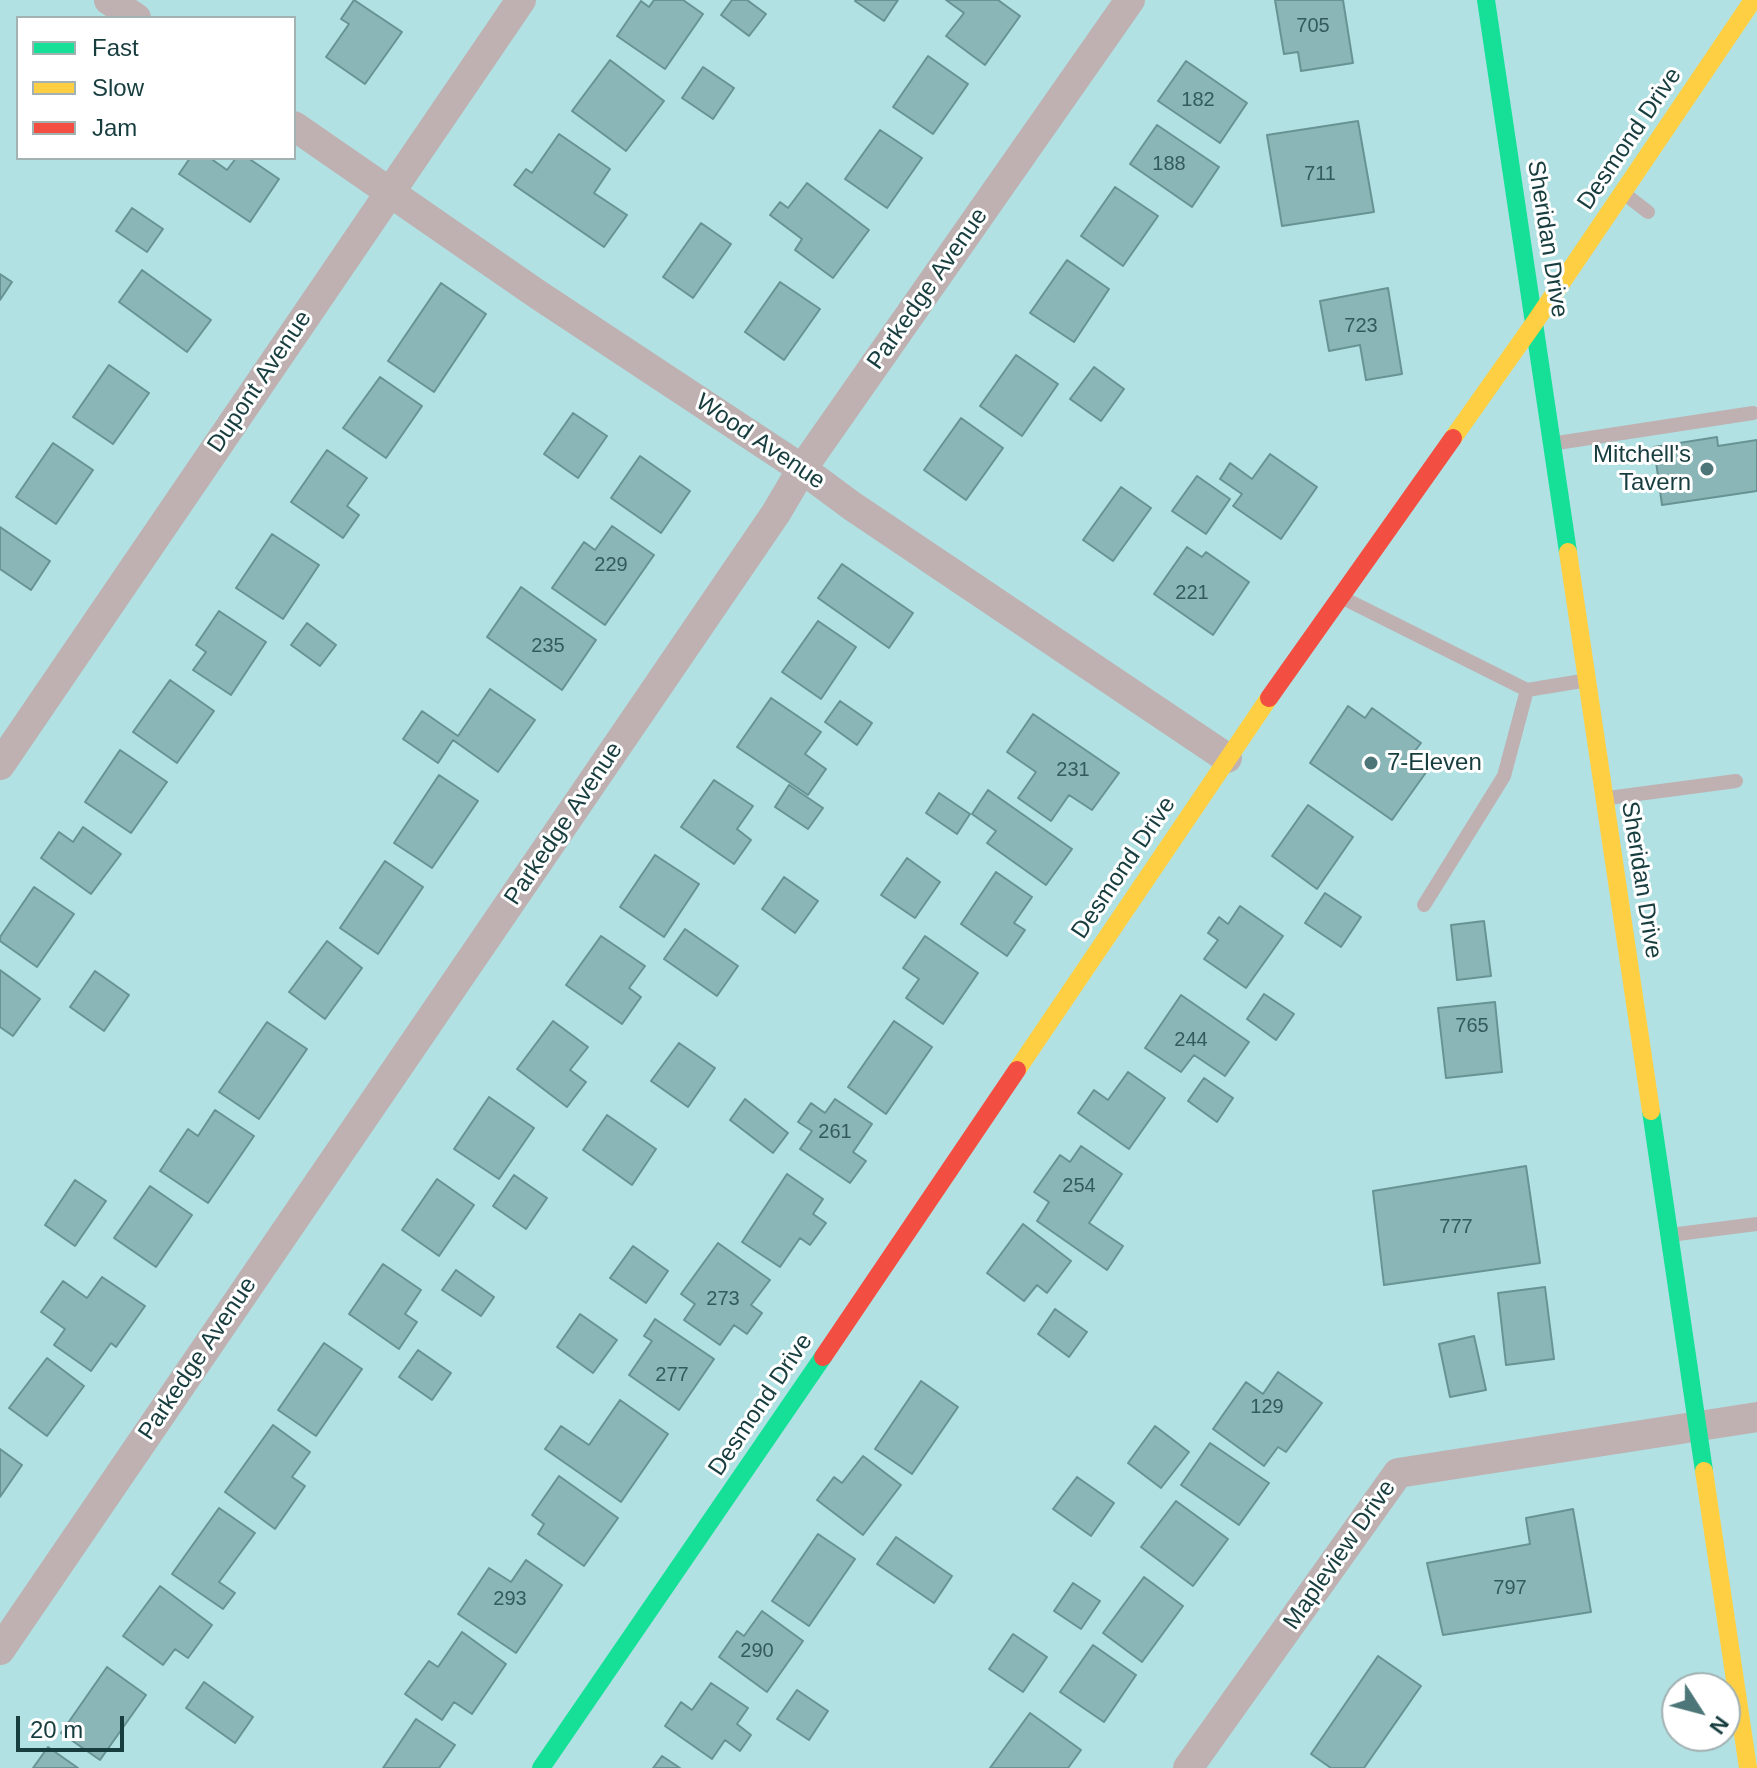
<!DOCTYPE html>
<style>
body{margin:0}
#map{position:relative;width:1757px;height:1768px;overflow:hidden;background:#b1e1e3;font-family:Arial,sans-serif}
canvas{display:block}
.legend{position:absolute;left:16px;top:16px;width:280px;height:144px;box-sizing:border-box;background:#fff;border:2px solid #a2b1b2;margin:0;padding:10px 14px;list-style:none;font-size:24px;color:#173d3e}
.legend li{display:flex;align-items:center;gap:16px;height:40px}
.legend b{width:40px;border:2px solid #a2b1b2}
.north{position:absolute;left:1661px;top:1672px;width:80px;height:80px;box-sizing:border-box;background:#fff;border:2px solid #a2b1b2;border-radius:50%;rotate:126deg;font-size:22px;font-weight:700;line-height:32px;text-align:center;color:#173d3e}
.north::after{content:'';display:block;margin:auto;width:28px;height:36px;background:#4d7678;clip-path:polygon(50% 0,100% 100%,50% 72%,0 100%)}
.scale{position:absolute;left:16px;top:1716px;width:108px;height:36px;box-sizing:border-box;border:4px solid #173d3e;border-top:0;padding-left:10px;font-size:24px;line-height:28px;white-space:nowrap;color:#173d3e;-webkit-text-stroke:6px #fff;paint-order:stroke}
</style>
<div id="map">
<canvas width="1757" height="1768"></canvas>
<ul class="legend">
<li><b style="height:10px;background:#16e098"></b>Fast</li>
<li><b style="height:10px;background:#ffcf43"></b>Slow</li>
<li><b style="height:10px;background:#f24e42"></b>Jam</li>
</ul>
<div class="north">N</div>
<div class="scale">20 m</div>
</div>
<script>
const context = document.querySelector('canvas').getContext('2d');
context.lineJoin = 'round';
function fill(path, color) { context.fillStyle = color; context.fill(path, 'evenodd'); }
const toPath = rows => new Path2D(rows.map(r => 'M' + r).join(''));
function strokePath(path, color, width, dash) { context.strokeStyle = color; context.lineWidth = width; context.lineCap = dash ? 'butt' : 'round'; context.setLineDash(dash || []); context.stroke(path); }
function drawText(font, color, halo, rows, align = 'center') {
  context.font = font + ' Arial,sans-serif'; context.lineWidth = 6; context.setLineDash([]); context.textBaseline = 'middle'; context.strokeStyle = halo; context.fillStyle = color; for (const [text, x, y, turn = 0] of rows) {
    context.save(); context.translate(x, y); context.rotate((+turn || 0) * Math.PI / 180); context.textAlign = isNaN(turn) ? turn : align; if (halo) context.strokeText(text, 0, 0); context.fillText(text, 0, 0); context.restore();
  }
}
const building = toPath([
 [354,0,402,32,365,84,326,57,349,24,341,19,354,0],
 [654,0,683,0,703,14,665,69,617,36,641,1,649,7,654,0],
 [732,0,747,0,766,14,749,36,721,15,732,0],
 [856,0,898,0,884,21,855,1,856,0],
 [946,0,998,0,1020,16,985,65,946,36,964,13,946,0],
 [1275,0,1343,0,1353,63,1301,71,1298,52,1284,54,1275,0],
 [928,56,968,84,933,134,893,107,928,56],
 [610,60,664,101,626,151,572,111,610,60],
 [1186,61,1247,103,1220,143,1158,101,1186,61],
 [703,67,734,88,713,119,682,98,703,67],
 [1358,121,1374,212,1282,226,1267,135,1358,121],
 [1157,125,1219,167,1192,207,1130,164,1157,125],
 [880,130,922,158,887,208,845,179,880,130],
 [559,134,610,169,594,193,627,215,604,247,514,185,526,169,532,173,559,134],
 [190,158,210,158,227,170,236,158,248,158,279,179,250,222,179,174,190,158],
 [807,183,869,230,833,278,795,250,802,239,770,215,780,202,788,208,807,183],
 [1115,187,1158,216,1123,266,1081,236,1115,187],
 [132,208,163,229,147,252,116,231,132,208],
 [701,223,731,244,693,298,663,277,701,223],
 [1067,260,1109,289,1074,342,1030,313,1067,260],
 [142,270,211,320,187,352,119,302,142,270],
 [0,274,12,282,0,300,0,274],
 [780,282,820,309,784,360,745,332,780,282],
 [441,283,486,314,434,392,388,361,441,283],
 [1388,288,1402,374,1366,380,1360,345,1329,351,1320,301,1388,288],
 [1016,355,1058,384,1022,436,980,406,1016,355],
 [109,365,149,393,113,444,73,417,109,365],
 [1094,367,1124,389,1101,421,1070,399,1094,367],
 [380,377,422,406,386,458,343,428,380,377],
 [573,413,607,436,578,478,544,454,573,413],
 [961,418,1003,448,966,500,924,470,961,418],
 [1717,437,1718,446,1757,440,1757,491,1662,505,1654,447,1717,437],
 [53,443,93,470,56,524,16,497,53,443],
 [327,450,367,478,347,506,359,515,343,538,291,502,327,450],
 [1270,454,1317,487,1281,539,1233,506,1242,494,1220,479,1230,463,1252,479,1270,454],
 [640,456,690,491,661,533,611,498,640,456],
 [1197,476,1230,499,1206,534,1172,511,1197,476],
 [1121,487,1151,508,1113,561,1083,540,1121,487],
 [612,526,654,555,605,625,552,588,584,542,595,550,612,526],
 [0,527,50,561,31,590,0,569,0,527],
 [272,534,319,565,283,619,236,588,272,534],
 [1187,547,1202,557,1206,552,1249,582,1213,635,1154,594,1187,547],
 [842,564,913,613,889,648,818,598,842,564],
 [521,587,596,640,562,690,487,637,521,587],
 [219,611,266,642,231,695,193,670,206,652,196,645,219,611],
 [818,621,856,647,821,699,782,672,818,621],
 [307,623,336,645,320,666,291,645,307,623],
 [170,680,214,711,177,763,133,732,170,680],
 [490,689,535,720,498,772,453,740,438,763,403,739,422,711,458,736,490,689],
 [771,698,821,732,805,754,826,769,808,795,737,747,771,698],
 [840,701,872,723,857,745,825,722,840,701],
 [1348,706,1365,718,1372,708,1421,743,1414,752,1432,764,1392,820,1310,763,1348,706],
 [1033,714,1119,773,1092,810,1069,795,1051,821,1018,798,1036,772,1007,752,1033,714],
 [120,750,167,782,131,833,85,802,120,750],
 [439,775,478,801,432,868,394,843,439,775],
 [714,780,753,806,737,829,751,840,734,864,681,827,714,780],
 [789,785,823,808,808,829,775,807,789,785],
 [988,790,1072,849,1046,885,987,843,996,831,972,814,988,790],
 [939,793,970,814,957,834,926,813,939,793],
 [1308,805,1353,837,1317,889,1272,856,1308,805],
 [83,827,121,854,91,894,41,858,59,832,73,842,83,827],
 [655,855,699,884,664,937,620,907,655,855],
 [907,858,940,882,915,918,881,895,907,858],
 [385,861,423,887,378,954,340,928,385,861],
 [996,872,1032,897,1014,923,1025,930,1007,956,961,924,996,872],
 [784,877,818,901,795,933,762,909,784,877],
 [34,887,74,914,37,967,0,941,0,937,34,887],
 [1325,893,1361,917,1341,947,1305,923,1325,893],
 [1240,906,1283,936,1246,988,1204,959,1218,940,1208,933,1219,917,1228,924,1240,906],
 [1484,921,1491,976,1457,980,1451,925,1484,921],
 [685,929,738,966,717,996,664,959,685,929],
 [601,936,645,966,629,988,641,997,622,1024,566,985,601,936],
 [925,936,978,973,943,1024,906,998,919,979,903,968,925,936],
 [327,941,362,968,325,1019,289,992,327,941],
 [0,970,40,999,13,1036,0,1027,0,970],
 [95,971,129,995,104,1031,70,1007,95,971],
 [1264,994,1294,1014,1276,1040,1247,1019,1264,994],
 [1181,995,1249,1042,1225,1076,1194,1055,1181,1072,1145,1048,1181,995],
 [1495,1002,1502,1072,1446,1078,1438,1008,1495,1002],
 [553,1021,588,1047,570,1070,586,1082,567,1107,517,1069,553,1021],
 [894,1021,932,1047,886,1114,848,1087,894,1021],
 [267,1022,307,1049,259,1119,219,1092,267,1022],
 [679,1043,715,1068,688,1107,651,1081,679,1043],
 [1128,1072,1165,1098,1129,1149,1078,1113,1094,1090,1108,1100,1128,1072],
 [1204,1078,1233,1098,1217,1122,1188,1101,1204,1078],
 [489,1097,534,1128,499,1179,454,1149,489,1097],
 [745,1099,788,1133,773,1153,730,1120,745,1099],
 [835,1099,872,1124,853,1152,866,1161,850,1183,800,1149,812,1131,798,1122,811,1103,825,1113,835,1099],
 [215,1110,254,1136,208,1203,160,1171,188,1129,198,1136,215,1110],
 [607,1115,656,1149,632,1185,583,1150,607,1115],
 [1081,1146,1122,1174,1089,1223,1123,1246,1107,1270,1037,1221,1049,1202,1034,1192,1060,1155,1070,1162,1081,1146],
 [1526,1166,1540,1263,1384,1285,1373,1191,1526,1166],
 [787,1174,823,1199,813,1214,826,1223,810,1245,800,1238,780,1267,742,1242,787,1174],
 [514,1175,547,1198,526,1229,493,1206,514,1175],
 [437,1179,474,1205,439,1256,402,1230,437,1179],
 [75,1180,106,1201,75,1246,45,1225,75,1180],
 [150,1186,192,1215,156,1267,114,1238,150,1186],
 [1023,1224,1071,1261,1047,1293,1037,1285,1024,1301,987,1273,1023,1224],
 [718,1243,770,1280,751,1305,762,1313,747,1334,734,1325,720,1345,684,1320,695,1304,681,1294,718,1243],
 [633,1246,668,1271,646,1303,610,1278,633,1246],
 [383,1264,421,1290,405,1314,417,1322,399,1349,349,1314,383,1264],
 [456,1270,494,1297,481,1316,442,1290,456,1270],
 [102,1277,145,1306,116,1347,111,1343,91,1371,54,1345,65,1329,41,1312,63,1281,87,1298,102,1277],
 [1545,1287,1554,1359,1506,1365,1498,1293,1545,1287],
 [1055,1309,1087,1332,1069,1357,1038,1334,1055,1309],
 [580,1314,617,1340,593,1373,557,1347,580,1314],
 [655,1319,714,1359,679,1410,629,1375,652,1341,644,1336,655,1319],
 [1474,1336,1486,1390,1450,1397,1439,1344,1474,1336],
 [324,1343,362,1369,316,1436,278,1410,324,1343],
 [418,1350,451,1373,432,1400,399,1377,418,1350],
 [47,1358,84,1386,47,1436,9,1408,47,1358],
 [1278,1372,1322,1403,1286,1452,1278,1447,1264,1466,1213,1429,1246,1382,1263,1394,1278,1372],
 [921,1381,958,1407,912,1474,875,1449,921,1381],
 [620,1400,668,1434,621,1502,545,1449,561,1426,589,1445,620,1400],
 [273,1425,310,1452,292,1477,305,1486,275,1529,225,1492,273,1425],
 [1155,1426,1189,1452,1161,1488,1128,1463,1155,1426],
 [1210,1443,1269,1483,1239,1525,1181,1485,1210,1443],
 [0,1449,22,1465,0,1497,0,1449],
 [863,1456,901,1485,863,1535,817,1500,834,1477,842,1483,863,1456],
 [559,1476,618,1518,584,1566,538,1534,544,1524,532,1515,559,1476],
 [1077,1477,1114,1503,1091,1536,1053,1509,1077,1477],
 [1176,1501,1228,1539,1193,1586,1141,1547,1176,1501],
 [219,1508,255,1533,219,1582,235,1593,223,1609,172,1574,219,1508],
 [1573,1509,1591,1612,1443,1635,1427,1563,1530,1544,1526,1518,1573,1509],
 [818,1534,855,1559,809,1626,772,1601,818,1534],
 [896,1537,952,1576,934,1603,877,1564,896,1537],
 [526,1560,562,1585,516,1653,458,1614,489,1568,511,1582,526,1560],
 [1144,1577,1183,1606,1142,1662,1103,1633,1144,1577],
 [1073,1583,1100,1601,1081,1629,1054,1611,1073,1583],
 [160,1586,212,1625,188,1658,175,1649,163,1665,123,1636,160,1586],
 [762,1611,803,1641,767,1692,719,1657,737,1631,744,1636,762,1611],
 [462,1632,506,1664,472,1714,454,1702,442,1720,405,1694,429,1661,438,1667,462,1632],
 [1013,1634,1047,1657,1023,1692,989,1669,1013,1634],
 [1093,1645,1136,1675,1104,1722,1060,1692,1093,1645],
 [1378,1656,1421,1686,1364,1768,1331,1768,1311,1754,1378,1656],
 [107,1667,146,1695,100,1760,61,1733,107,1667],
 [204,1682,253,1717,235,1743,186,1708,204,1682],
 [711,1683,748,1708,737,1724,751,1735,740,1751,725,1740,712,1759,665,1726,681,1702,692,1710,711,1683],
 [797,1690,828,1711,809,1740,777,1719,797,1690],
 [1030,1713,1081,1750,1068,1768,990,1768,1030,1713],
 [416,1719,455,1745,439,1768,383,1768,416,1719],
 [48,1747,78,1768,33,1768,48,1747],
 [662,1756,680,1768,653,1768,662,1756]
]);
const lane = toPath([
 [1626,195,1648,212],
 [1557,443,1753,413],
 [1345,599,1527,690,1582,681],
 [1608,798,1736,781],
 [1424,905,1504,776,1527,690],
 [1670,1235,1757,1224]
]);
const street = toPath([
 [109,0,136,18],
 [294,126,537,294,802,469,852,506,1227,758],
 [0,765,521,0],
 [0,1650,776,513,802,469,1130,0],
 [1188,1768,1398,1473,1757,1417]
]);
const fast = toPath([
 [1486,0,1568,552],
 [1651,1111,1704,1471],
 [541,1768,823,1357]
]);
const slow = toPath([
 [1453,438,1535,322,1753,0],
 [1568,552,1651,1111],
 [1017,1070,1269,698],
 [1704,1471,1748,1768]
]);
const jam = toPath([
 [1269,698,1453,438],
 [823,1357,1017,1070]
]);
const markers = [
 [1707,469,8,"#4d7678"],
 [1371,763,8,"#4d7678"]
];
const numberNames = [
 ["705",1313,26],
 ["182",1198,100],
 ["188",1169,164],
 ["711",1320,174],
 ["723",1361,326],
 ["229",611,565],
 ["221",1192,593],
 ["235",548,646],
 ["231",1073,770],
 ["765",1472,1026],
 ["244",1191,1040],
 ["261",835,1132],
 ["254",1079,1186],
 ["777",1456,1227],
 ["273",723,1299],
 ["277",672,1375],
 ["129",1267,1407],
 ["797",1510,1588],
 ["293",510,1599],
 ["290",757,1651]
];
const streetNames = [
 ["Desmond Drive",1630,139,-56],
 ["Sheridan Drive",1547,239,81],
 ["Parkedge Avenue",928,289,-55],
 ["Dupont Avenue",260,382,-56],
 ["Wood Avenue",760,442,34],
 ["Parkedge Avenue",564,824,-56],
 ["Desmond Drive",1124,868,-56],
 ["Sheridan Drive",1641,880,81],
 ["Parkedge Avenue",198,1359,-56],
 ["Desmond Drive",761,1405,-56],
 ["Mapleview Drive",1340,1555,-55]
];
const poiNames = [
 ["Mitchell's",1691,455],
 ["Tavern",1691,483],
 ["7-Eleven",1387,763,"left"]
];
fill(building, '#8ab6b8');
strokePath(building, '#689394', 2);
strokePath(lane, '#bfb1b2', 14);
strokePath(street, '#bfb1b2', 30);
strokePath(fast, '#16e098', 18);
strokePath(slow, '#ffcf43', 18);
strokePath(jam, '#f24e42', 18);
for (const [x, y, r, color] of markers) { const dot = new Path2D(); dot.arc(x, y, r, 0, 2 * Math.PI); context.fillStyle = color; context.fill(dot); strokePath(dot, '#fff', 3); }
drawText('20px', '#345b5c', null, numberNames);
drawText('24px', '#173d3e', '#fff', streetNames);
drawText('24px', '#173d3e', '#fff', poiNames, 'right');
</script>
